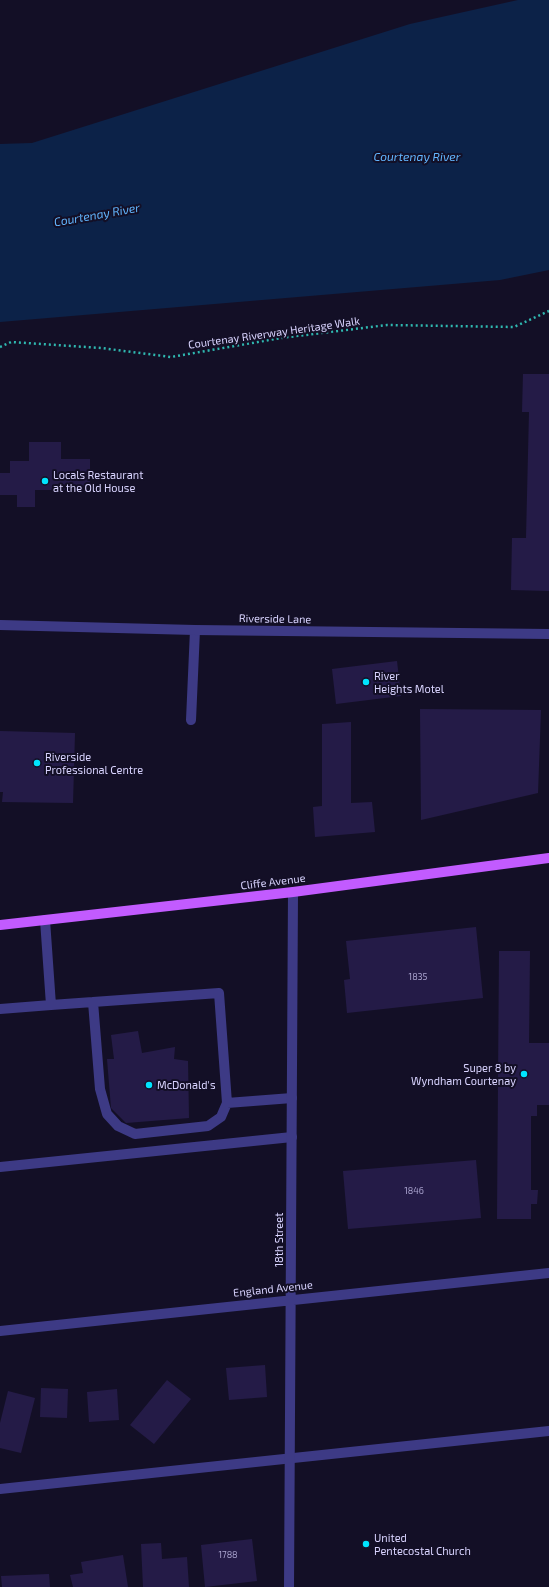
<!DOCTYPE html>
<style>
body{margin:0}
canvas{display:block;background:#130f26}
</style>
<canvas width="549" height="1587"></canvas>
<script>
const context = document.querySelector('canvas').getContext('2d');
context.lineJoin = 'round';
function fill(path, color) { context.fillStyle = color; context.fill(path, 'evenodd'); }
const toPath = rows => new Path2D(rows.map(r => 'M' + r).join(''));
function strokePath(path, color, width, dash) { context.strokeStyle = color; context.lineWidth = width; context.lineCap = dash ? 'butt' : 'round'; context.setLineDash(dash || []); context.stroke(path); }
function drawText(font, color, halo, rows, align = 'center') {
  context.font = font + ' "Exo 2",sans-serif'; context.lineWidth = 4; context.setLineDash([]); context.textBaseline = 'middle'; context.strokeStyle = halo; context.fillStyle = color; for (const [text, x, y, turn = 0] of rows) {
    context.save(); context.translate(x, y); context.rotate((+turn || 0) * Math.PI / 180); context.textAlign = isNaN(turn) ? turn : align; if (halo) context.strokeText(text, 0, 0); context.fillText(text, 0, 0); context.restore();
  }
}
const water = toPath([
 [518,0,549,0,549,270,500,280,0,322,0,144,32,143,410,24]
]);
const building = toPath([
 [523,374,549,374,549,591,511,590,512,538,526,538,529,412,522,412],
 [29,442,61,442,61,459,90,459,90,490,35,490,35,507,17,507,17,495,0,495,0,473,10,473,10,461,29,461],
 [397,661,401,696,336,704,332,669],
 [420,709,541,710,538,793,421,820],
 [351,722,351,803,372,802,375,832,315,837,313,807,322,806,322,724],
 [0,731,75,733,73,803,2,802,3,792,0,792],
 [476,927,483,998,347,1013,344,980,350,979,346,941],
 [499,951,530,951,529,1043,549,1043,549,1105,537,1105,537,1116,531,1116,531,1190,538,1190,537,1204,531,1204,531,1219,497,1219],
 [138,1031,142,1053,175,1047,174,1059,188,1061,189,1118,126,1123,111,1108,107,1059,114,1059,111,1035],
 [476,1160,481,1218,348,1229,343,1171],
 [265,1365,267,1397,229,1400,226,1368],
 [167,1380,191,1399,154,1444,130,1425],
 [41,1388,68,1389,67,1418,40,1417],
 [117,1389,119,1420,89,1422,87,1392],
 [8,1391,35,1398,21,1453,0,1448,0,1423],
 [252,1539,257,1581,205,1587,201,1545],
 [161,1543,162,1559,187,1557,189,1587,143,1587,141,1544],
 [123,1555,128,1587,73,1587,70,1575,83,1573,81,1562],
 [49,1574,50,1587,2,1587,1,1576]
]);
const path = toPath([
 [0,347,11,342,101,348,171,357,281,338,387,325,514,327,549,311]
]);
const lane = toPath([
 [191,720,195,630],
 [45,920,51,1005,219,993,227,1103,292,1098],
 [93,1002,100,1089,107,1114,118,1126,135,1134,208,1126,221,1117,227,1103],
 [0,1009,51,1005],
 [0,1167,292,1137],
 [0,1489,549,1431]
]);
const street = toPath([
 [0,625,195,630,549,634],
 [0,1331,549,1273],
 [289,1587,293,892]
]);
const primary = toPath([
 [0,925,293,892,549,858]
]);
const markers = [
 [45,481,4,"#00e5ff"],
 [366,682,4,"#00e5ff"],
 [37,763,4,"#00e5ff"],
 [524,1074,4,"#00e5ff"],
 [149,1085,4,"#00e5ff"],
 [366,1544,4,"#00e5ff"]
];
const numberNames = [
 ["1835",418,977],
 ["1846",414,1191],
 ["1788",228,1555]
];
const streetNames = [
 ["Courtenay Riverway Heritage Walk",274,333,-8],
 ["Riverside Lane",275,619,1],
 ["Cliffe Avenue",273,882,-7],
 ["18th Street",279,1240,-90],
 ["England Avenue",273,1289,-6]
];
const poiNames = [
 ["Locals Restaurant",53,475],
 ["at the Old House",53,488],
 ["River",374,676],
 ["Heights Motel",374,689],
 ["Riverside",45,757],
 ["Professional Centre",45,770],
 ["Super 8 by",516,1068,"right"],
 ["Wyndham Courtenay",516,1081,"right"],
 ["McDonald's",157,1085],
 ["United",374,1538],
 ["Pentecostal Church",374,1551]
];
const waterNames = [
 ["Courtenay River",417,157],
 ["Courtenay River",97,215,-10]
];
fill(water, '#0c2248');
fill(building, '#241b47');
strokePath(path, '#2fb8b0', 2.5, [2, 3]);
strokePath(lane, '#3d3a85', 10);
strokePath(street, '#3d3a85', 10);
strokePath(primary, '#c25bff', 10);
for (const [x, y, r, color] of markers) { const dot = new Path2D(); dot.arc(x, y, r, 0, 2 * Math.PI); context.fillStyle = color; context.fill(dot); strokePath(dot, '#130f26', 1.5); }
drawText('9px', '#aca6d1', null, numberNames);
drawText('11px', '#d9d4ff', '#130f26', streetNames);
drawText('11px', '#d9d4ff', '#130f26', poiNames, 'left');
drawText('italic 12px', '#62b6ff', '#130f26', waterNames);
</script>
